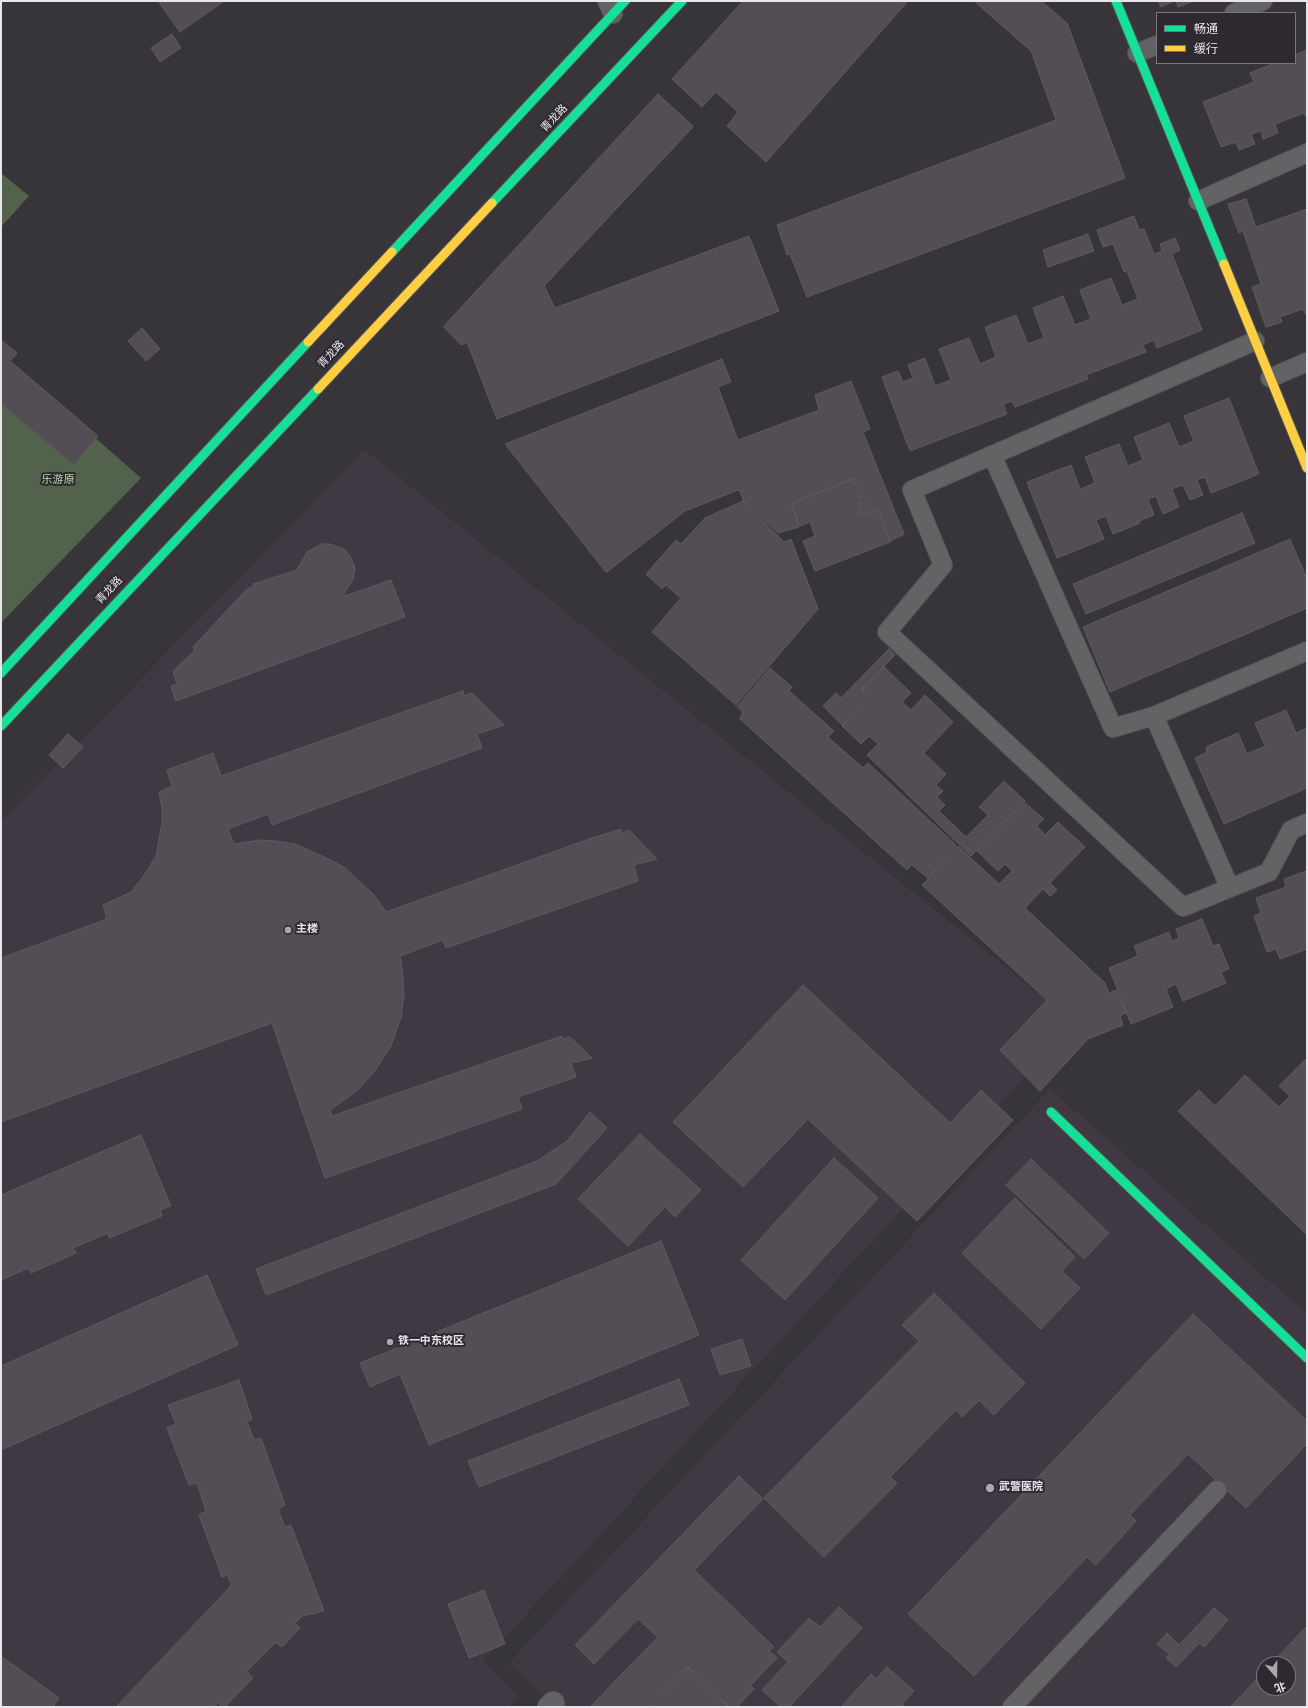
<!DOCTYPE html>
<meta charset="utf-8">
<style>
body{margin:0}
#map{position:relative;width:1308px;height:1708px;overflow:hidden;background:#373539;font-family:Overpass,"Noto Sans SC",sans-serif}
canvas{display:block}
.frame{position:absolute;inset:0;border:2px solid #e9e6eb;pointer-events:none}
.legend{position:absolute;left:1156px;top:12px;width:140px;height:52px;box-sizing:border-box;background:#2e2931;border:1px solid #79757b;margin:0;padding:5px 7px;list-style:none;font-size:12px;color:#e9e6eb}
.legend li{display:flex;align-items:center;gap:8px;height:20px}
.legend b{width:20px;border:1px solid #79757b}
.north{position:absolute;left:1256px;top:1656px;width:40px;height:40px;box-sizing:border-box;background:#2e2931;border:1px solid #79757b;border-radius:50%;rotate:160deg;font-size:11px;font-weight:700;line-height:16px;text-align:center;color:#e9e6eb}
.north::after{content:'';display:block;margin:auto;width:14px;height:18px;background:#aba8ad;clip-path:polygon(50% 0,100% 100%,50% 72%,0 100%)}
</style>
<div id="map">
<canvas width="1308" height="1708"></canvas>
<div class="frame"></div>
<ul class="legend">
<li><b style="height:5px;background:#16e098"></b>畅通</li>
<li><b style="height:5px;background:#ffcf43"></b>缓行</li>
</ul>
<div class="north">北</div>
</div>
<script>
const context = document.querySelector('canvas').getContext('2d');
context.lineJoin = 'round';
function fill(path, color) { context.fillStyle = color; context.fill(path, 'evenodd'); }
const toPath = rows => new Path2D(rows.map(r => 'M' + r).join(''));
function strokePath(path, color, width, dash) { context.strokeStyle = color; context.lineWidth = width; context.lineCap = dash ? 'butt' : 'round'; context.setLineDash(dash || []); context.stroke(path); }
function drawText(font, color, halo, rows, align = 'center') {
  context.font = font + ' Overpass,"Noto Sans SC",sans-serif'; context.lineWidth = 4; context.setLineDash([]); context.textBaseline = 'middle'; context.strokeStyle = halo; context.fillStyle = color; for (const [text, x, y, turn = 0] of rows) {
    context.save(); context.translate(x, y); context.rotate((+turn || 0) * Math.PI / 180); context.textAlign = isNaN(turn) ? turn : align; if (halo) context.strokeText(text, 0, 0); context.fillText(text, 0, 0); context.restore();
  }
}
const built = toPath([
 [365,450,1075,1023,483,1661,519,1697,508,1707,1,1707,1,822],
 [1050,1089,1307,1314,1307,1707,556,1707,509,1663],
 [1264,1664,1288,1664,1288,1688,1264,1688]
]);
const forest = toPath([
 [1,173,29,196,1,227],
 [1,355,141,478,1,623]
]);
const building = toPath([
 [158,1,224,1,180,32,158,1],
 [743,1,908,1,766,162,727,126,738,112,716,92,702,107,672,79,743,1],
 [974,1,1041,1,1067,23,1125,178,807,297,790,254,787,255,777,225,1056,120,1031,51,974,1],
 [1158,1,1174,1,1161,7,1158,1],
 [1176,1,1191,1,1191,2,1178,7,1176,1],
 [172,34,181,48,160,62,151,48,172,34],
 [1307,50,1307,119,1304,113,1275,124,1278,133,1263,139,1261,131,1251,134,1255,144,1239,150,1236,142,1221,147,1203,102,1254,82,1250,73,1275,63,1295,63,1295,55,1307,50],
 [658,94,693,126,692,128,544,286,555,308,749,236,779,311,497,419,467,342,461,345,444,327,444,326,658,94],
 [1246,199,1256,227,1307,209,1307,314,1306,315,1303,309,1280,317,1282,322,1266,327,1252,287,1261,284,1243,231,1239,233,1228,204,1246,199],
 [1134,216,1139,230,1144,229,1154,254,1162,251,1160,244,1175,238,1180,250,1172,254,1202,330,1157,348,1154,340,1143,345,1146,352,1086,375,1088,379,1015,407,1012,401,1003,404,1007,414,910,451,882,377,898,371,903,382,913,378,908,365,925,358,935,386,951,380,939,349,969,338,980,364,996,357,985,327,1016,315,1028,344,1044,338,1033,308,1063,296,1075,325,1091,319,1080,290,1111,278,1122,305,1138,299,1127,271,1124,272,1113,244,1103,247,1097,230,1134,216],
 [1088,234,1094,251,1048,267,1043,250,1088,234],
 [142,328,160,349,146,361,128,341,142,328],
 [2,341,17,353,10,361,98,436,74,465,1,404,1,342,2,341],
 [722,359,731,382,718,387,738,440,819,410,815,395,851,381,870,429,863,432,904,534,890,541,878,509,861,515,858,504,865,502,855,478,791,503,799,527,778,533,743,500,740,491,738,490,685,511,607,572,605,571,505,444,722,359],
 [1229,398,1259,474,1211,493,1205,477,1197,480,1203,495,1190,500,1183,485,1172,489,1179,507,1163,514,1156,496,1148,499,1154,515,1139,521,1140,523,1113,534,1106,516,1096,520,1104,539,1057,558,1027,482,1071,465,1080,489,1095,483,1085,457,1119,444,1128,466,1143,460,1134,437,1169,423,1179,447,1194,441,1184,416,1229,398],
 [854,479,863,501,856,504,861,516,878,509,890,542,815,571,803,541,815,536,810,522,800,526,791,504,854,479],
 [743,501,784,542,791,539,818,609,736,705,652,632,681,598,666,585,662,589,647,575,647,573,676,540,681,544,705,518,743,501],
 [1242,513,1255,543,1086,614,1073,584,1242,513],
 [1290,539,1307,579,1307,608,1110,692,1083,627,1290,539],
 [322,544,330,544,344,549,350,556,355,568,353,579,344,594,345,596,391,580,405,617,176,701,171,686,177,684,173,671,195,650,193,647,247,589,254,586,253,584,297,570,307,552,322,544],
 [889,649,895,655,861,690,868,697,842,725,823,706,836,693,841,698,889,649],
 [884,667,911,693,902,702,911,710,925,695,953,722,924,753,946,774,936,785,943,791,937,797,945,805,939,811,966,837,988,815,979,807,1004,781,1025,801,971,856,867,755,878,744,869,736,861,744,842,726,870,697,862,690,884,667],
 [770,668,792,687,789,691,834,731,828,737,863,768,868,763,955,844,956,846,928,878,912,865,907,870,740,719,743,712,737,707,770,668],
 [463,691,464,696,472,693,504,725,477,734,482,748,272,825,268,814,228,829,234,844,260,840,276,841,295,844,331,860,345,868,374,895,386,912,592,838,621,829,622,833,629,830,657,859,634,865,638,881,446,948,443,940,400,956,403,976,404,995,401,1018,390,1048,374,1072,357,1091,330,1110,332,1116,562,1036,563,1039,570,1037,592,1058,571,1063,576,1077,518,1097,522,1109,325,1178,272,1023,1,1122,1,958,107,919,103,905,131,892,143,877,156,856,162,823,162,808,159,792,172,786,167,770,213,753,221,776,463,691],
 [1286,710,1296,733,1307,728,1307,788,1224,824,1195,758,1207,752,1206,747,1238,733,1247,754,1265,746,1255,723,1286,710],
 [68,734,83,747,63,768,49,755,68,734],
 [1024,802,1044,819,1037,826,1045,835,1058,822,1085,847,1050,883,1057,890,1050,896,1043,889,1025,908,1105,983,1109,993,1116,990,1126,1013,1120,1016,1123,1025,1088,1039,1040,1091,1000,1050,1047,1000,922,885,958,846,999,884,1012,871,1005,864,998,871,977,851,1024,802],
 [1306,871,1307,949,1280,959,1276,949,1267,952,1254,916,1261,913,1256,898,1286,887,1284,879,1306,871],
 [1202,919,1213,946,1219,944,1229,969,1221,972,1226,983,1183,1001,1176,984,1166,989,1173,1007,1131,1024,1109,968,1138,956,1134,946,1169,932,1172,941,1179,938,1176,929,1202,919],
 [803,985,950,1123,981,1090,1013,1120,917,1221,808,1119,743,1187,673,1122,803,985],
 [1307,1058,1307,1235,1178,1111,1199,1090,1215,1106,1245,1075,1279,1107,1290,1096,1279,1086,1307,1058],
 [590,1112,607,1128,556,1184,266,1295,256,1269,537,1161,567,1141,590,1112],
 [640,1134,701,1190,675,1217,665,1207,628,1246,578,1199,640,1134],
 [141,1135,171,1206,160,1210,162,1216,109,1238,108,1233,73,1248,76,1253,31,1273,28,1268,1,1280,1,1195,141,1135],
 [834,1158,878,1198,785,1300,741,1260,834,1158],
 [1031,1159,1109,1233,1084,1259,1006,1185,1031,1159],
 [1015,1198,1075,1257,1062,1271,1080,1288,1041,1329,962,1253,1015,1198],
 [661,1241,699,1335,429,1445,400,1374,370,1387,360,1363,661,1241],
 [207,1275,238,1345,1,1450,1,1366,207,1275],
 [934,1293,1025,1383,994,1415,979,1400,962,1417,956,1410,890,1477,897,1483,824,1557,764,1498,919,1341,902,1325,934,1293],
 [1193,1314,1307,1421,1307,1444,1246,1508,1188,1454,1130,1515,1136,1521,1096,1565,1087,1557,974,1676,908,1614,1193,1314],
 [742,1339,751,1366,720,1375,711,1349,742,1339],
 [679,1379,689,1405,479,1487,468,1461,679,1379],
 [239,1380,252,1419,247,1422,254,1440,261,1438,285,1505,278,1509,285,1527,291,1525,324,1611,302,1616,295,1623,300,1628,282,1647,277,1643,275,1643,247,1671,253,1678,225,1707,222,1707,218,1703,214,1707,116,1707,231,1586,228,1575,222,1577,199,1515,206,1511,197,1483,189,1485,167,1428,176,1424,168,1405,239,1380],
 [739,1476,763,1499,694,1570,774,1647,769,1651,777,1658,751,1685,754,1689,737,1707,729,1707,688,1667,649,1707,590,1707,658,1637,638,1619,594,1664,575,1645,739,1476],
 [484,1590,505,1644,469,1658,448,1604,484,1590],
 [839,1607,862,1628,789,1707,781,1707,762,1690,788,1662,777,1652,809,1618,820,1627,839,1607],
 [1214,1608,1228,1620,1204,1647,1199,1643,1176,1667,1166,1658,1169,1654,1157,1644,1167,1633,1179,1645,1214,1608],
 [1307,1626,1307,1707,1230,1707,1264,1672,1264,1688,1288,1688,1288,1664,1271,1664,1307,1626],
 [1,1656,59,1698,53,1707,1,1707,1,1656],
 [887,1667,914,1691,902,1704,905,1707,841,1707,871,1674,876,1679,887,1667],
 [688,1668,728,1707,651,1707,688,1668]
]);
const lane = toPath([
 [607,1,613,14],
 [1234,13,1263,1],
 [1137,53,1157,45],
 [1198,201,1307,153],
 [1255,341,912,490,943,565,887,632,1183,907,1269,872,1291,830,1307,823],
 [1270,378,1307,362],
 [992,455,1113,728,1154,716,1307,651],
 [1154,716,1230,888],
 [1012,1707,1217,1490]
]);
const street = toPath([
 [549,1707,553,1703]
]);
const fast = toPath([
 [1116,1,1224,264],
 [492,203,682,1],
 [392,252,625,1],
 [1,673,308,342],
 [1,726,318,389],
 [1051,1112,1307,1358]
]);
const slow = toPath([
 [1224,264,1307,468],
 [308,342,392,252],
 [318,389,492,203]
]);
const markers = [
 [288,930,4,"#aba8ad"],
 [390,1342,4,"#aba8ad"],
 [990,1488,5,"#aba8ad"]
];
const streetNames = [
 ["青龙路",555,119,-47],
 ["青龙路",332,355,-47],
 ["青龙路",110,591,-47]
];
const parkNames = [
 ["乐游原",58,481]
];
const poiNames = [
 ["主楼",296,930],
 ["铁一中东校区",398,1342],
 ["武警医院",999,1488]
];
fill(built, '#403843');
fill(forest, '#53624d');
fill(building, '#524e54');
strokePath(building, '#5d5b5e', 1);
strokePath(lane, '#545255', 20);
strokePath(street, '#545255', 24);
strokePath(fast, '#545255', 11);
strokePath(slow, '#545255', 11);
strokePath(lane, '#636264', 18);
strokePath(street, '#636264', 22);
strokePath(fast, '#16e098', 9);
strokePath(slow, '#ffcf43', 9);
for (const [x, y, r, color] of markers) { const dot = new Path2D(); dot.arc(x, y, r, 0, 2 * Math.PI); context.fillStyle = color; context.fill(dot); strokePath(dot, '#2e2931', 1.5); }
drawText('11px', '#e9e6eb', '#2e2931', streetNames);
drawText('11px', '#b9dbaa', '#2e2931', parkNames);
drawText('bold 11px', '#e9e6eb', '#2e2931', poiNames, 'left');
</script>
